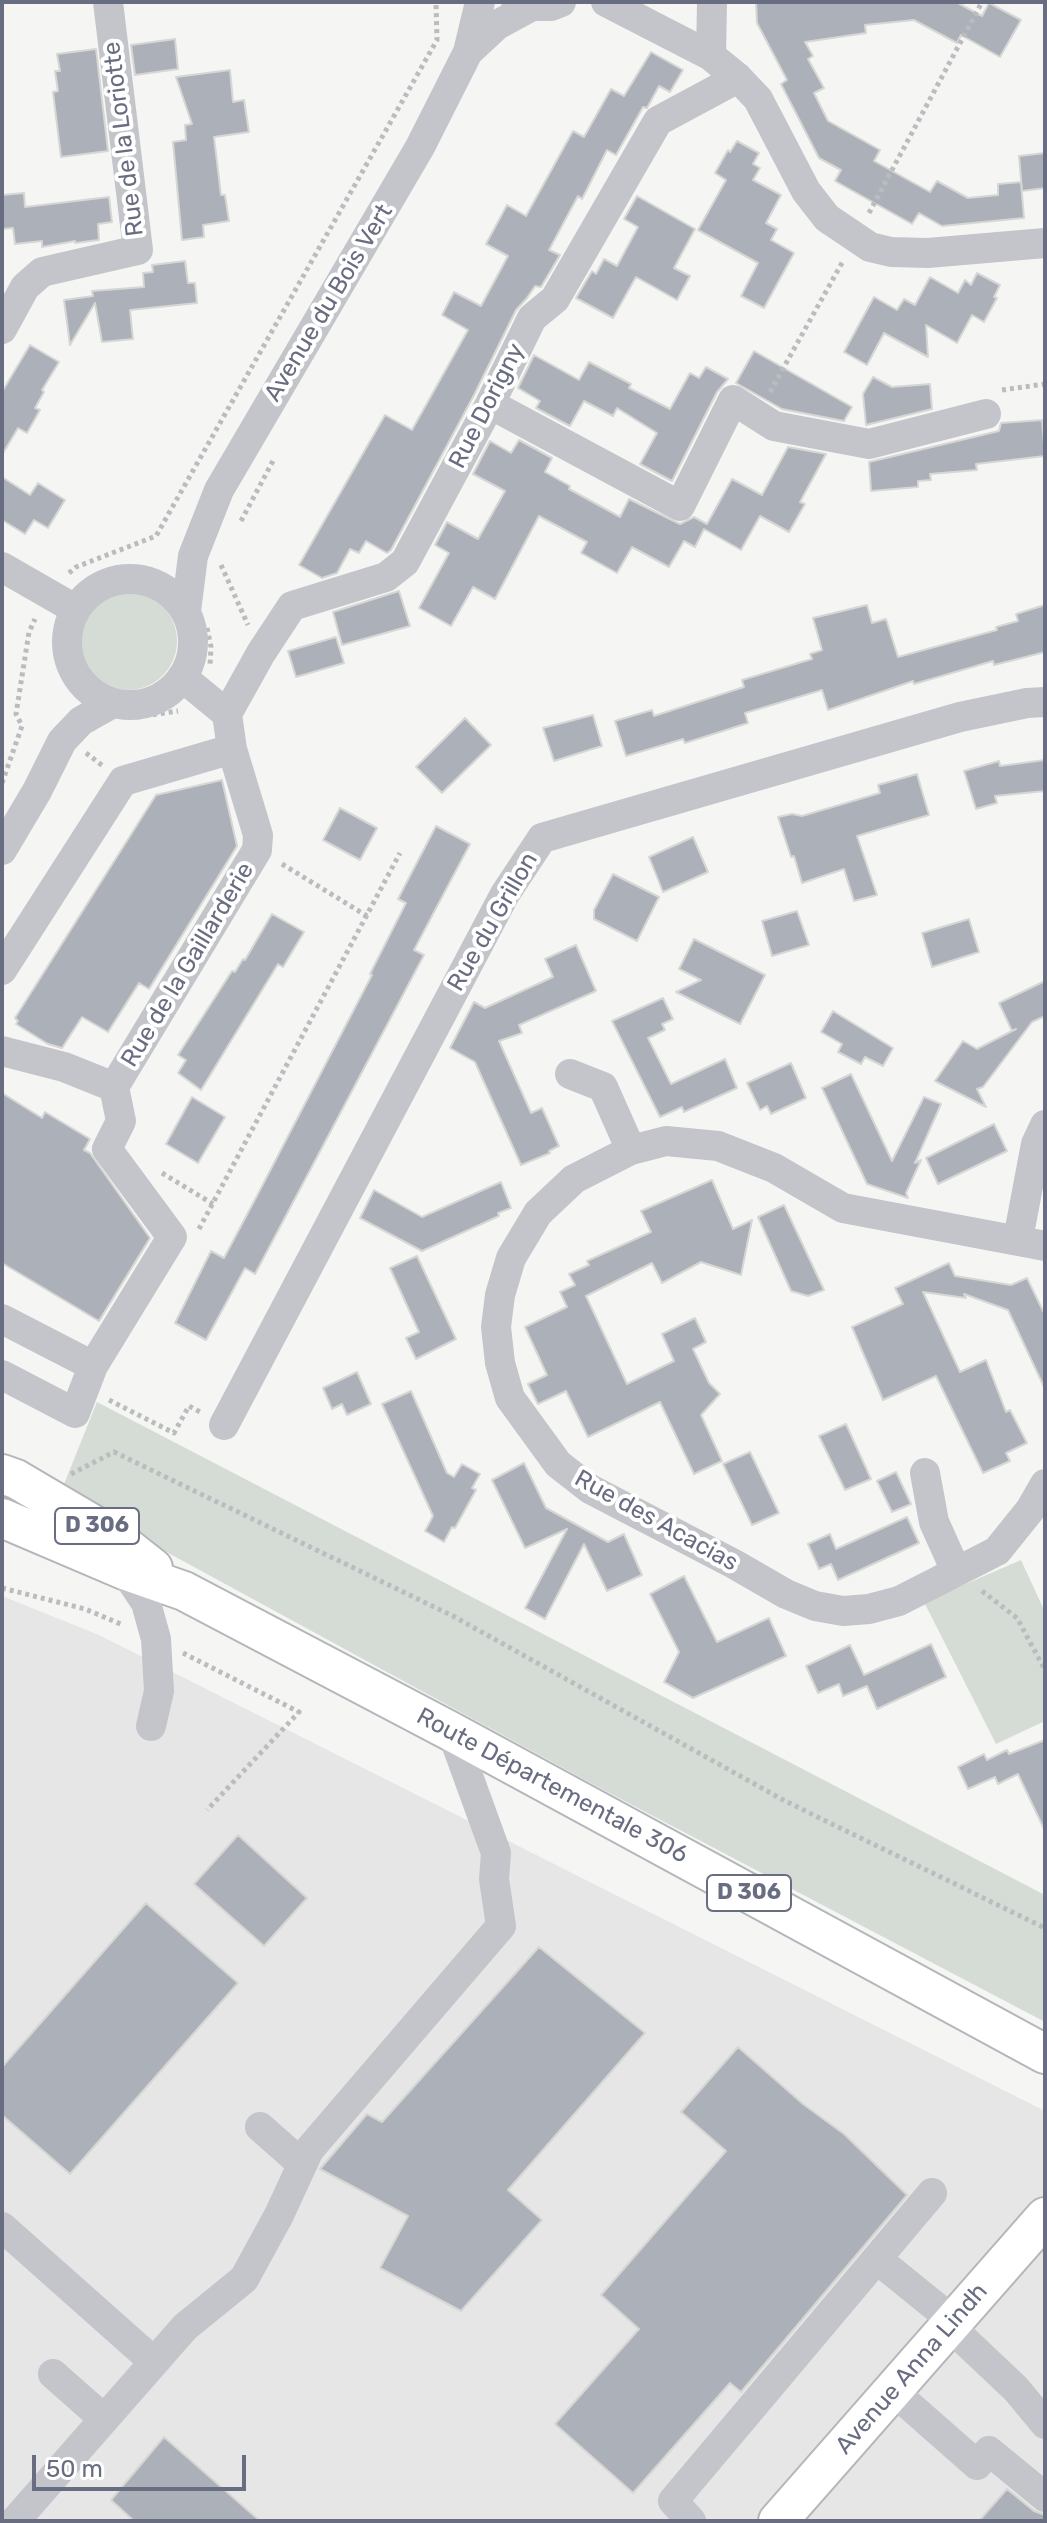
<!DOCTYPE html>
<meta charset="utf-8">
<style>
body{margin:0}
#map{position:relative;width:1047px;height:2523px;overflow:hidden;background:#f5f6f3;font-family:Rubik,sans-serif}
canvas{display:block}
.frame{position:absolute;inset:0;border:4px solid #686d81;pointer-events:none}
.scale{position:absolute;left:32px;top:2455px;width:214px;height:36px;box-sizing:border-box;border:4px solid #686d81;border-top:0;padding-left:10px;font-size:24px;line-height:28px;white-space:nowrap;color:#686d81;-webkit-text-stroke:6px #fff;paint-order:stroke}
</style>
<div id="map">
<canvas width="1047" height="2523"></canvas>
<div class="frame"></div>
<div class="scale">50 m</div>
</div>
<script>
const context = document.querySelector('canvas').getContext('2d');
context.lineJoin = 'round';
function fill(path, color) { context.fillStyle = color; context.fill(path, 'evenodd'); }
const toPath = rows => new Path2D(rows.map(r => 'M' + r).join(''));
function strokePath(path, color, width, dash) { context.strokeStyle = color; context.lineWidth = width; context.lineCap = dash ? 'butt' : 'round'; context.setLineDash(dash || []); context.stroke(path); }
function drawText(font, color, halo, rows, align = 'center') {
  context.font = font + ' Rubik,sans-serif'; context.lineWidth = 8; context.setLineDash([]); context.textBaseline = 'middle'; context.strokeStyle = halo; context.fillStyle = color; for (const [text, x, y, turn = 0] of rows) {
    context.save(); context.translate(x, y); context.rotate((+turn || 0) * Math.PI / 180); context.textAlign = isNaN(turn) ? turn : align; if (halo) context.strokeText(text, 0, 0); context.fillText(text, 0, 0); context.restore();
  }
}
const built = toPath([
 [2,1596,99,1635,1045,2111,1045,2521,2,2521]
]);
const green = toPath([
 '79 641a49 49 0 1 1 98 0a49 49 0 1 1-98 0Z',
 [97,1402,1045,1895,1045,2022,598,1787,60,1494],
 [1021,1560,1045,1612,1045,1721,996,1744,924,1602]
]);
const building = toPath([
 [756,2,956,2,982,16,989,3,1021,20,1000,57,961,35,957,43,914,20,865,25,866,33,805,42,813,56,808,59,824,88,814,93,828,121,880,150,874,161,930,192,937,181,968,198,998,195,998,184,1021,182,1024,218,942,226,919,213,912,224,835,181,841,170,819,158,781,84,787,80,757,23,756,2],
 [175,39,178,69,135,75,131,45,175,39],
 [96,49,108,151,61,157,53,92,58,91,55,71,60,71,57,54,96,49],
 [651,52,683,70,670,92,659,86,647,108,643,107,616,155,607,150,582,199,578,196,549,250,560,255,541,287,535,286,527,298,516,310,474,395,391,550,387,553,366,541,359,553,350,549,337,573,322,578,299,565,385,415,412,430,468,330,442,315,454,292,481,306,508,256,486,244,507,205,526,216,573,131,584,137,611,89,624,96,651,52],
 [230,70,233,102,244,100,249,132,214,137,221,195,225,195,229,221,203,225,204,237,182,240,173,142,186,140,185,125,192,124,176,77,230,70],
 [737,141,759,153,753,164,760,168,753,180,781,195,766,223,777,229,771,240,794,253,764,308,741,296,758,263,698,230,726,180,715,173,728,150,730,152,737,141],
 [1045,153,1045,188,1022,191,1019,156,1045,153],
 [24,193,25,207,109,197,112,222,98,224,99,240,75,243,75,241,42,247,42,241,15,244,13,228,2,229,2,195,24,193],
 [637,196,695,229,674,268,690,276,677,300,636,277,613,318,576,298,592,271,596,274,604,259,617,266,638,227,624,219,637,196],
 [185,261,188,283,195,283,197,303,130,310,133,339,102,342,95,303,70,345,64,300,93,296,92,291,144,287,143,273,153,272,152,265,185,261],
 [977,273,1000,285,994,297,997,298,984,322,972,315,957,343,926,325,928,357,884,333,867,365,844,352,874,297,897,310,904,299,915,305,930,277,958,293,965,280,971,285,977,273],
 [30,345,59,362,42,390,44,392,35,408,40,410,27,433,18,428,2,455,2,392,30,345],
 [754,351,852,407,844,421,782,409,736,383,754,351],
 [534,355,579,380,589,362,631,384,629,388,670,409,690,373,699,378,706,367,728,379,717,392,672,481,640,464,657,433,617,408,613,416,584,401,570,426,536,408,540,401,518,388,534,355],
 [873,377,892,387,930,384,932,409,866,425,863,394,873,377],
 [1042,420,1045,456,976,464,977,470,930,474,931,480,918,481,918,487,871,491,869,462,999,431,1001,423,1042,420],
 [519,440,552,458,545,472,570,486,569,489,620,517,629,499,680,524,694,517,707,524,732,479,762,495,788,447,826,454,800,502,805,504,789,532,760,516,741,550,704,529,695,547,684,541,669,567,632,547,617,573,581,553,587,542,539,516,495,599,473,587,451,626,419,608,449,553,435,545,447,522,478,539,505,491,473,474,490,441,511,453,519,440],
 [2,477,30,495,38,483,65,500,48,528,34,520,25,534,2,520,2,477],
 [399,591,410,626,342,645,333,612,399,591],
 [867,605,872,623,886,619,898,657,997,630,996,627,1018,621,1016,614,1045,605,1045,652,994,665,993,661,914,684,913,681,828,710,822,690,745,713,748,723,685,743,683,739,626,756,615,721,652,710,654,716,744,687,742,680,812,659,810,654,822,650,813,618,867,605],
 [336,637,344,663,296,677,288,651,336,637],
 [593,715,602,746,554,761,543,728,593,715],
 [465,718,491,745,442,793,416,767,465,718],
 [1045,760,1045,791,995,796,997,803,976,809,964,771,999,761,1000,766,1045,760],
 [917,774,929,815,857,836,877,895,854,901,844,869,802,883,794,856,791,857,778,817,792,814,802,816,880,793,878,785,917,774],
 [222,780,237,846,149,989,139,983,108,1032,82,1017,62,1048,48,1044,16,1024,18,1021,15,1018,156,795,222,780],
 [340,808,377,828,360,860,323,840,340,808],
 [436,826,470,844,414,950,424,955,255,1274,245,1268,206,1340,175,1323,211,1251,224,1258,259,1192,372,975,370,974,406,903,398,899,436,826],
 [693,837,708,872,663,892,649,857,693,837],
 [613,874,659,897,637,941,594,919,594,910,613,874],
 [797,911,809,945,772,956,762,921,797,911],
 [272,914,304,932,283,967,278,964,201,1090,178,1073,186,1060,178,1055,232,971,235,972,243,959,245,960,272,914],
 [969,919,979,952,932,967,922,933,969,919],
 [694,939,765,975,740,1024,676,992,701,980,679,969,694,939],
 [576,945,596,991,519,1025,522,1033,499,1041,531,1113,542,1108,559,1146,549,1151,550,1153,521,1165,475,1062,450,1048,474,1002,485,1008,553,977,545,959,576,945],
 [1045,981,1045,1016,1032,1022,983,1087,977,1089,986,1107,935,1081,963,1041,977,1049,1016,1029,1012,1031,999,1003,1045,981],
 [663,998,673,1019,662,1024,665,1030,648,1038,671,1084,725,1059,737,1088,684,1112,682,1107,660,1117,612,1021,663,998],
 [833,1011,893,1048,883,1066,865,1057,861,1064,838,1052,842,1044,821,1032,833,1011],
 [791,1063,806,1098,771,1114,767,1106,760,1110,747,1083,791,1063],
 [851,1074,892,1161,924,1097,941,1104,915,1163,921,1160,906,1193,908,1198,867,1184,822,1088,851,1074],
 [2,1093,42,1118,45,1112,90,1139,84,1150,90,1153,150,1238,99,1321,2,1263,2,1093],
 [192,1097,225,1117,198,1163,166,1144,192,1097],
 [994,1124,1007,1151,938,1184,926,1158,994,1124],
 [712,1180,733,1229,752,1220,741,1275,701,1262,662,1283,652,1263,586,1296,627,1384,674,1361,662,1334,695,1318,706,1342,693,1349,709,1383,720,1394,701,1415,722,1461,694,1474,660,1402,588,1437,566,1391,538,1404,528,1384,547,1375,525,1327,567,1307,560,1292,575,1285,569,1274,589,1265,587,1261,651,1232,641,1211,712,1180],
 [501,1182,511,1208,498,1213,499,1216,422,1251,360,1218,374,1190,422,1217,501,1182],
 [784,1205,824,1290,808,1296,791,1291,758,1217,784,1205],
 [417,1256,456,1339,416,1359,406,1338,419,1332,390,1268,417,1256],
 [949,1263,955,1276,1011,1285,1027,1278,1045,1315,1045,1389,1008,1310,964,1294,966,1298,923,1292,960,1372,986,1360,1006,1412,1010,1410,1027,1443,1006,1453,1010,1461,983,1473,936,1376,883,1400,852,1327,903,1304,895,1288,949,1263],
 [357,1372,371,1404,347,1415,342,1404,332,1409,323,1388,357,1372],
 [411,1391,447,1473,454,1477,462,1464,480,1474,472,1488,476,1490,455,1528,452,1527,444,1542,425,1531,433,1516,382,1404,411,1391],
 [846,1424,871,1479,845,1490,819,1436,846,1424],
 [750,1452,779,1513,752,1525,723,1464,750,1452],
 [524,1463,546,1508,608,1542,624,1534,642,1575,607,1591,584,1544,545,1619,525,1608,567,1529,525,1548,492,1480,524,1463],
 [896,1472,911,1504,892,1512,877,1481,896,1472],
 [907,1517,919,1543,838,1580,831,1564,819,1569,808,1544,830,1534,836,1549,907,1517],
 [684,1576,717,1642,769,1618,786,1656,693,1698,664,1682,679,1652,650,1594,684,1576],
 [931,1644,946,1677,877,1709,867,1686,843,1696,839,1684,818,1693,806,1666,850,1645,864,1675,931,1644],
 [1045,1740,1045,1831,1018,1774,998,1784,995,1777,968,1789,958,1767,984,1754,987,1760,1007,1750,1009,1754,1045,1740],
 [238,1835,307,1898,264,1946,194,1884,238,1835],
 [146,1903,238,1983,70,2174,2,2115,2,2067,146,1903],
 [539,1947,645,2033,508,2190,542,2220,461,2311,380,2268,408,2216,320,2169,367,2114,382,2122,539,1947],
 [738,2047,803,2104,844,2134,907,2195,741,2392,730,2383,633,2493,555,2424,639,2329,601,2295,726,2151,681,2112,738,2047],
 [164,2437,260,2521,134,2521,111,2500,164,2437],
 [1007,2489,1034,2511,1045,2515,1045,2521,979,2521,1007,2489]
]);
const path = toPath([
 [869,213,982,2],
 [1002,390,1045,384],
 [770,392,843,261],
 [241,521,274,459],
 [221,565,248,625],
 [69,573,76,567,156,536,437,40,436,2],
 [207,628,211,647,210,665],
 [137,717,178,711],
 [86,753,103,766],
 [2,783,22,726,16,714,29,632,35,619],
 [282,864,367,916],
 [162,1173,213,1204],
 [199,1229,400,853],
 [109,1400,174,1433,189,1406,202,1413],
 [71,1474,114,1452,453,1616,785,1801,1045,1928],
 [2,1588,85,1609,123,1625],
 [982,1591,1017,1618,1045,1670],
 [183,1653,299,1712,207,1810]
]);
const minor = toPath([
 [516,2,532,6,551,6,561,2],
 [606,2,711,56,738,78,758,99,806,191,827,218,870,247,891,252,928,253,1045,243],
 [468,52,497,25,532,6],
 [711,56,712,2],
 [2,329,25,287,42,272,138,250,108,2],
 [490,404,680,506,733,400,774,426,869,444,986,414],
 [2,567,75,609],
 '67 642a63 63 0 1 1 126 0a63 63 0 1 1-126 0Z',
 [186,611,193,556,219,490,420,147,468,52,480,2],
 [227,714,261,653,292,606,386,577,405,562,490,404,532,318,555,299,658,121,738,78],
 [2,850,37,791,62,741,81,721,113,703],
 [2,970,123,781,232,749],
 [2,1051,64,1067,114,1087,257,850,258,835,232,749,227,714,182,677],
 [570,1074,603,1087,631,1150],
 [1018,1239,1036,1144,1045,1125],
 [1045,1246,843,1208,774,1168,718,1146,666,1141,631,1150,574,1179,538,1213,511,1258,500,1295,496,1327,500,1363,510,1398,558,1464,590,1489,734,1564,786,1594,815,1606,843,1611,869,1609,899,1601,997,1551,1030,1510,1045,1484],
 [2,1319,93,1366,172,1237,107,1149,121,1121,114,1087],
 [2,1375,75,1413,93,1366],
 [224,1425,505,894,542,838,960,717,1027,703,1045,702],
 [925,1473,934,1522,956,1571],
 [124,1570,146,1603,156,1639,159,1691,151,1726],
 [260,2127,302,2164],
 [2,2227,154,2362],
 [878,2260,941,2311,961,2337,1016,2389,1045,2424],
 [53,2374,104,2419],
 [893,2391,977,2465,989,2451,1045,2497],
 [15,2521,185,2327,244,2279,279,2215,309,2150,501,1926,494,1879,496,1853,452,1732],
 [691,2521,673,2501,932,2193]
]);
const major = toPath([
 [2,1474,16,1479,111,1535,153,1568],
 [2,1518,124,1570,184,1591,452,1732,1045,2054],
 [778,2521,1045,2217]
]);
const shields = [
 [97,1526,84],
 [749,1893,84]
];
const shieldNames = [
 ["D 306",97,1526],
 ["D 306",749,1893]
];
const streetNames = [
 ["Rue de la Loriotte",124,139,-97],
 ["Avenue du Bois Vert",329,303,-59],
 ["Rue Dorigny",487,406,-63],
 ["Rue du Grillon",493,922,-60],
 ["Rue de la Gaillarderie",188,965,-59],
 ["Rue des Acacias",656,1521,29],
 ["Route Départementale 306",552,1786,28],
 ["Avenue Anna Lindh",912,2369,-49]
];
fill(built, '#e6e6e6');
fill(green, '#d5dcd5');
fill(building, '#acb0b8');
strokePath(building, '#d6d7d5', 2);
strokePath(major, '#b5b6bb', 42);
strokePath(path, '#bbbcbf', 5, [4, 4]);
strokePath(minor, '#c4c5ca', 30);
strokePath(major, '#fff', 38);
for (const [x, y, w] of shields) { const box = new Path2D(); box.roundRect(x - w / 2, y - 18, w, 36, 6); context.fillStyle = '#fff'; context.fill(box); strokePath(box, '#686d81', 2); }
drawText('bold 22px', '#686d81', null, shieldNames);
drawText('24px', '#686d81', '#fff', streetNames);
</script>
